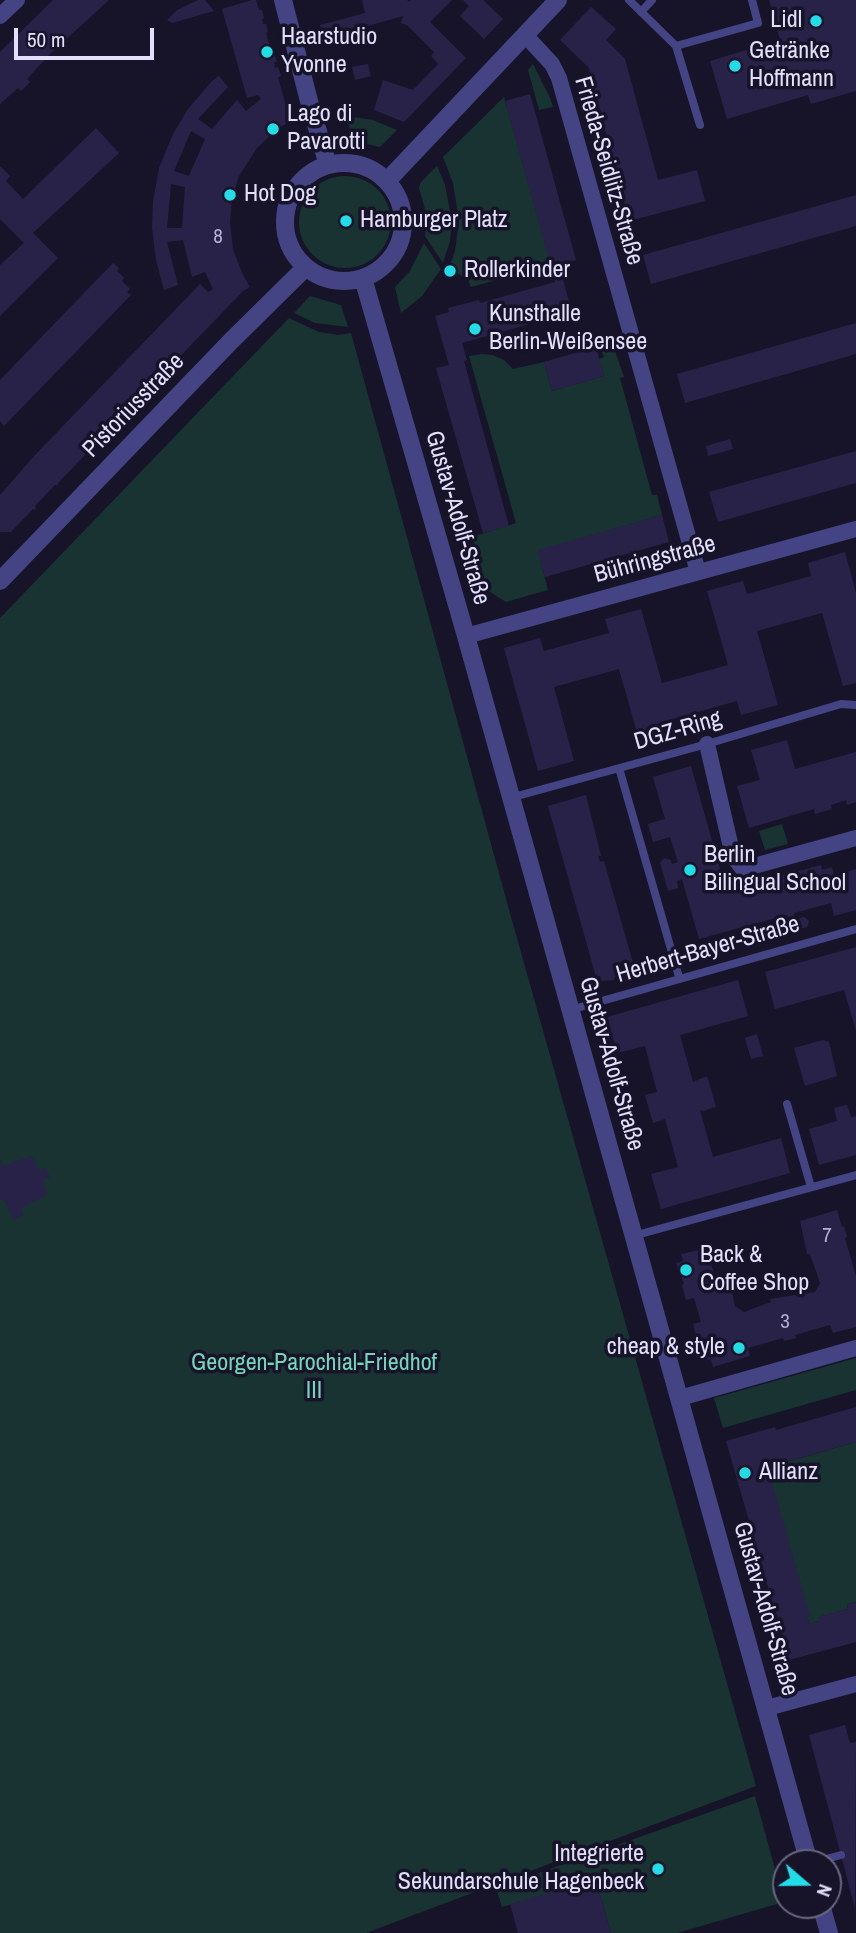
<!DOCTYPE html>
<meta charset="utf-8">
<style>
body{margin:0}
#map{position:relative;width:856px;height:1933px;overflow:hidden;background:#17142a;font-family:"Archivo Narrow",sans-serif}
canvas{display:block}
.north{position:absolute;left:772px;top:1849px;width:70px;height:70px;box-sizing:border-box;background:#17142a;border:2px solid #68667e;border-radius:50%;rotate:110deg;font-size:19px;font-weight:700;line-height:28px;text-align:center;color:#e2e0fc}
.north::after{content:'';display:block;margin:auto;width:24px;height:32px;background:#20dde8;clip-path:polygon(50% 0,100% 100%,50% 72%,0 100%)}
.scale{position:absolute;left:14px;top:28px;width:140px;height:32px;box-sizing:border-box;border:4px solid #e2e0fc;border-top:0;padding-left:9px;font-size:21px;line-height:24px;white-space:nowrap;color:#e2e0fc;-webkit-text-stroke:5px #17142a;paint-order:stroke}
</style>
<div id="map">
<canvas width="856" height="1933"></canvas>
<div class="north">N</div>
<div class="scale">50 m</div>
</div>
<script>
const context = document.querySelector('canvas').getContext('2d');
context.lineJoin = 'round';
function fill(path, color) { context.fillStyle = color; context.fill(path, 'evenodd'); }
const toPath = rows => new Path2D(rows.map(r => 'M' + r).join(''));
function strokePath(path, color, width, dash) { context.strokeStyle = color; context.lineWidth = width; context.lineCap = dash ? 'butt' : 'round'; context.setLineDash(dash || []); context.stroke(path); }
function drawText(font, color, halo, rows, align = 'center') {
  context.font = font + ' "Archivo Narrow",sans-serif'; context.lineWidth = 7; context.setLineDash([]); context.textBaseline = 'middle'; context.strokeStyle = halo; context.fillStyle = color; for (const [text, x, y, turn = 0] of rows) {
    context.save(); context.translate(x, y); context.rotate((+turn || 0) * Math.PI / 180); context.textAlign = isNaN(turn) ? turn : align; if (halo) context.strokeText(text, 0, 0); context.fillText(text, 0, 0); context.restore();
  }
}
const green = toPath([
 [533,64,550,98,553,107,539,110,528,70],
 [504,97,551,265,471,287,468,280,449,268,455,251,459,221,453,183,443,157],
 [346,116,373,120,397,130,380,147,353,141],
 [437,166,445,185,452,222,450,241,443,263,425,236,427,216,419,188,421,182],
 '299 222a46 46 0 1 1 92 0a46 46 0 1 1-92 0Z',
 [424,243,441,269,422,296,401,313,395,287,410,271],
 [310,296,341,305,348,327,315,323,294,313],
 [289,318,319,332,338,335,351,333,511,917,756,1786,366,1933,0,1933,0,618],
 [614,348,624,377,620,378,652,495,657,495,662,515,538,551,548,590,506,602,487,590,472,537,516,523,469,356,482,354,493,355,504,360,513,369,544,362,552,391,604,376,599,359,604,357,601,350],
 [782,824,788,844,765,850,759,831],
 [856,1358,856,1390,723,1428,714,1398],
 [856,1442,856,1602,847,1604,848,1609,819,1617,820,1621,809,1624,762,1462,773,1459,776,1465],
 [755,1796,784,1902,677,1933,611,1933,596,1880,502,1907,496,1888]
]);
const building = toPath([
 [53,0,109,0,51,53,27,79,30,82,21,91,18,88,0,104,0,52],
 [198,0,205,0,214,11,172,23,167,20,177,10],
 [252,0,256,0,259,10,262,10,264,18,262,19,263,24,266,24,268,32,266,33,272,54,274,53,277,62,274,62,275,68,278,67,281,76,278,77,286,106,293,120,277,129,257,148,239,176,232,197,230,222,233,249,242,273,250,287,243,291,58,483,58,485,55,485,35,506,36,510,33,509,11,532,0,532,0,495,35,455,200,284,208,292,213,289,205,272,192,277,183,240,167,242,178,285,164,290,156,260,152,228,153,201,159,168,173,134,188,109,212,81,219,76,228,87,198,119,212,129,237,100,246,111,261,99,258,95,247,98,222,9],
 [191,131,205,139,189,176,174,171],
 [171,184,185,187,182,228,167,228],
 [362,0,407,0,409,2,411,0,452,0,430,22,466,58,404,122,374,110,383,80,413,90,438,64,431,56,434,52,407,25,401,23,403,16,364,27,363,25,353,27,354,32,325,40,320,25,365,13],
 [463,0,483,0,503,19,484,39,460,16,469,6],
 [769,0,856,0,856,91,811,104,808,95,727,119,710,61,780,40],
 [591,7,616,29,606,40,625,59,658,180,697,170,705,201,629,221,589,68,560,40],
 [368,64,371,76,355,80,352,67],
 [530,94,576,260,559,265,572,312,462,343,467,360,464,361,509,526,483,533,436,368,449,365,435,316,449,312,448,308,479,300,480,303,555,282,505,101],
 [96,128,119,153,33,233,58,258,0,316,0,265,24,243,0,219,0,166,10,176,6,181,23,199],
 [856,195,856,226,651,284,643,255],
 [113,263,119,268,117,271,124,278,122,281,130,289,127,292,131,295,4,426,0,421,0,380],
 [856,323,856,354,685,403,677,374],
 [596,347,604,376,552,391,544,362],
 [730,439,733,449,708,456,706,446],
 [856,451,856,483,718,522,709,492],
 [662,515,669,542,545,577,537,550],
 [845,552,856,593,856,683,843,686,822,613,757,631,778,705,741,715,737,701,673,719,676,733,640,743,619,669,554,687,574,761,538,771,504,648,540,638,544,651,609,633,605,619,641,609,662,683,728,665,707,591,743,581,747,594,811,576,808,563],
 [787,740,795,769,856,752,856,802,847,805,846,800,831,805,832,809,815,814,814,809,749,828,737,786,760,780,751,750],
 [691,766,713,844,717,843,719,849,715,851,726,891,821,865,822,870,832,867,834,876,856,869,856,910,834,916,831,903,794,913,795,919,804,917,809,921,807,927,767,938,764,928,789,921,787,915,699,939,682,879,677,881,678,888,668,891,660,863,664,858,671,860,672,864,678,862,670,837,653,842,648,824,665,819,653,777],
 [586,795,601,856,598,856,600,862,604,861,634,966,630,967,632,972,620,979,619,976,614,978,614,980,601,981,600,976,596,977,548,806],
 [856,947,856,1031,844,990,775,1009,765,972],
 [738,980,748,1016,680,1035,693,1082,707,1076,716,1107,703,1111,700,1110,713,1157,781,1138,790,1173,661,1209,651,1174,678,1167,665,1119,653,1123,645,1095,657,1092,645,1046,617,1053,607,1017],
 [757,1034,763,1056,751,1059,745,1038],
 [823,1040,829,1042,837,1076,805,1086,794,1048],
 [847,1105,851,1117,856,1116,856,1155,819,1165,809,1129,837,1121,834,1108],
 [32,1156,39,1170,46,1168,50,1178,43,1179,47,1195,21,1208,24,1215,13,1220,5,1202,0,1198,0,1158,3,1166],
 [837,1210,842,1227,844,1226,847,1237,845,1238,856,1276,856,1327,833,1333,830,1325,795,1335,796,1338,784,1341,783,1338,748,1348,750,1356,713,1367,711,1359,703,1361,693,1324,701,1322,694,1298,686,1300,682,1285,684,1284,676,1263,683,1261,681,1254,699,1250,700,1256,708,1254,719,1290,731,1287,735,1306,744,1312,771,1302,770,1299,815,1292,820,1283,810,1254,807,1254,800,1221],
 [856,1407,856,1442,775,1465,773,1459,762,1462,765,1469,768,1468,810,1616,807,1617,809,1624,820,1621,818,1617,848,1609,847,1604,856,1602,856,1642,789,1660,726,1441,775,1427,776,1430],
 [845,1725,850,1743,856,1742,855,1908,809,1735],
 [596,1880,611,1933,518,1933,510,1904]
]);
const service = toPath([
 [629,0,676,46,700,125],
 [641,12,652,0],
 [676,46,758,23,752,0],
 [619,768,679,977],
 [510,798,707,744,841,704,856,705],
 [570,1010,856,929],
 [787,1104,811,1187],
 [633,1236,856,1175],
 [811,1863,841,1855]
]);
const minor = toPath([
 [0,16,17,0],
 [525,35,552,64,559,78,698,572],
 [466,636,856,529],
 [707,744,733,856,743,869,856,838],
 [680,1398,856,1348],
 [767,1708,856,1684]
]);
const tertiary = toPath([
 [283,0,309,101,328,165],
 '285 222a59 59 0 1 1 118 0a59 59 0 1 1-118 0Z',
 [387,181,558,0],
 [363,278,466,636,809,1863],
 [0,581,231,341,306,267],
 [821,1905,829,1933]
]);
const markers = [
 [816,21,7,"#20dde8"],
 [267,52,7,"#20dde8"],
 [735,66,7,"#20dde8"],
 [273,129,7,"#20dde8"],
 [230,195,7,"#20dde8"],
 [346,221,7,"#20dde8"],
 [450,271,7,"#20dde8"],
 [475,329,7,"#20dde8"],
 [690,870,7,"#20dde8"],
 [686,1270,7,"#20dde8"],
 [739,1348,7,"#20dde8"],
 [745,1473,7,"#20dde8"],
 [658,1869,7,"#20dde8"]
];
const numberNames = [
 ["8",218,237],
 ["7",827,1236],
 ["3",785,1322]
];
const poiNames = [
 ["Lidl",802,21,"right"],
 ["Haarstudio",281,38],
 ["Yvonne",281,66],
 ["Getränke",749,52],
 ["Hoffmann",749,80],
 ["Lago di",287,115],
 ["Pavarotti",287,143],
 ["Hot Dog",244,195],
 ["Hamburger Platz",360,221],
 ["Rollerkinder",464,271],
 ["Kunsthalle",489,315],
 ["Berlin-Weißensee",489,343],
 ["Berlin",704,856],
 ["Bilingual School",704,884],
 ["Back &",700,1256],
 ["Coffee Shop",700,1284],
 ["cheap & style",725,1348,"right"],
 ["Allianz",759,1473],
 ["Integrierte",644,1855,"right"],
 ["Sekundarschule Hagenbeck",644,1883,"right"]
];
const streetNames = [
 ["Frieda-Seidlitz-Straße",608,171,74],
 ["Pistoriusstraße",134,406,-46],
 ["Gustav-Adolf-Straße",457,518,74],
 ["Bühringstraße",655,560,-15],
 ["DGZ-Ring",678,731,-16],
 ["Herbert-Bayer-Straße",708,950,-16],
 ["Gustav-Adolf-Straße",611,1064,74],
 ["Gustav-Adolf-Straße",765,1609,74]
];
const parkNames = [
 ["Georgen-Parochial-Friedhof",314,1364],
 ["III",314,1392]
];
fill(green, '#183331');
fill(building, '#282249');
strokePath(service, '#444484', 8);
strokePath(minor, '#444484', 16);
strokePath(tertiary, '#444484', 18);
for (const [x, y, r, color] of markers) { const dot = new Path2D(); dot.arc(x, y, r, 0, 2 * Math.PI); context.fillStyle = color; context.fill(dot); strokePath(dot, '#17142a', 2.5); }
drawText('21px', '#b4b0cf', null, numberNames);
drawText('24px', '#e2e0fc', '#17142a', poiNames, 'left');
drawText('24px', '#e2e0fc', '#17142a', streetNames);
drawText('24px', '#72d6b9', '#17142a', parkNames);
</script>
